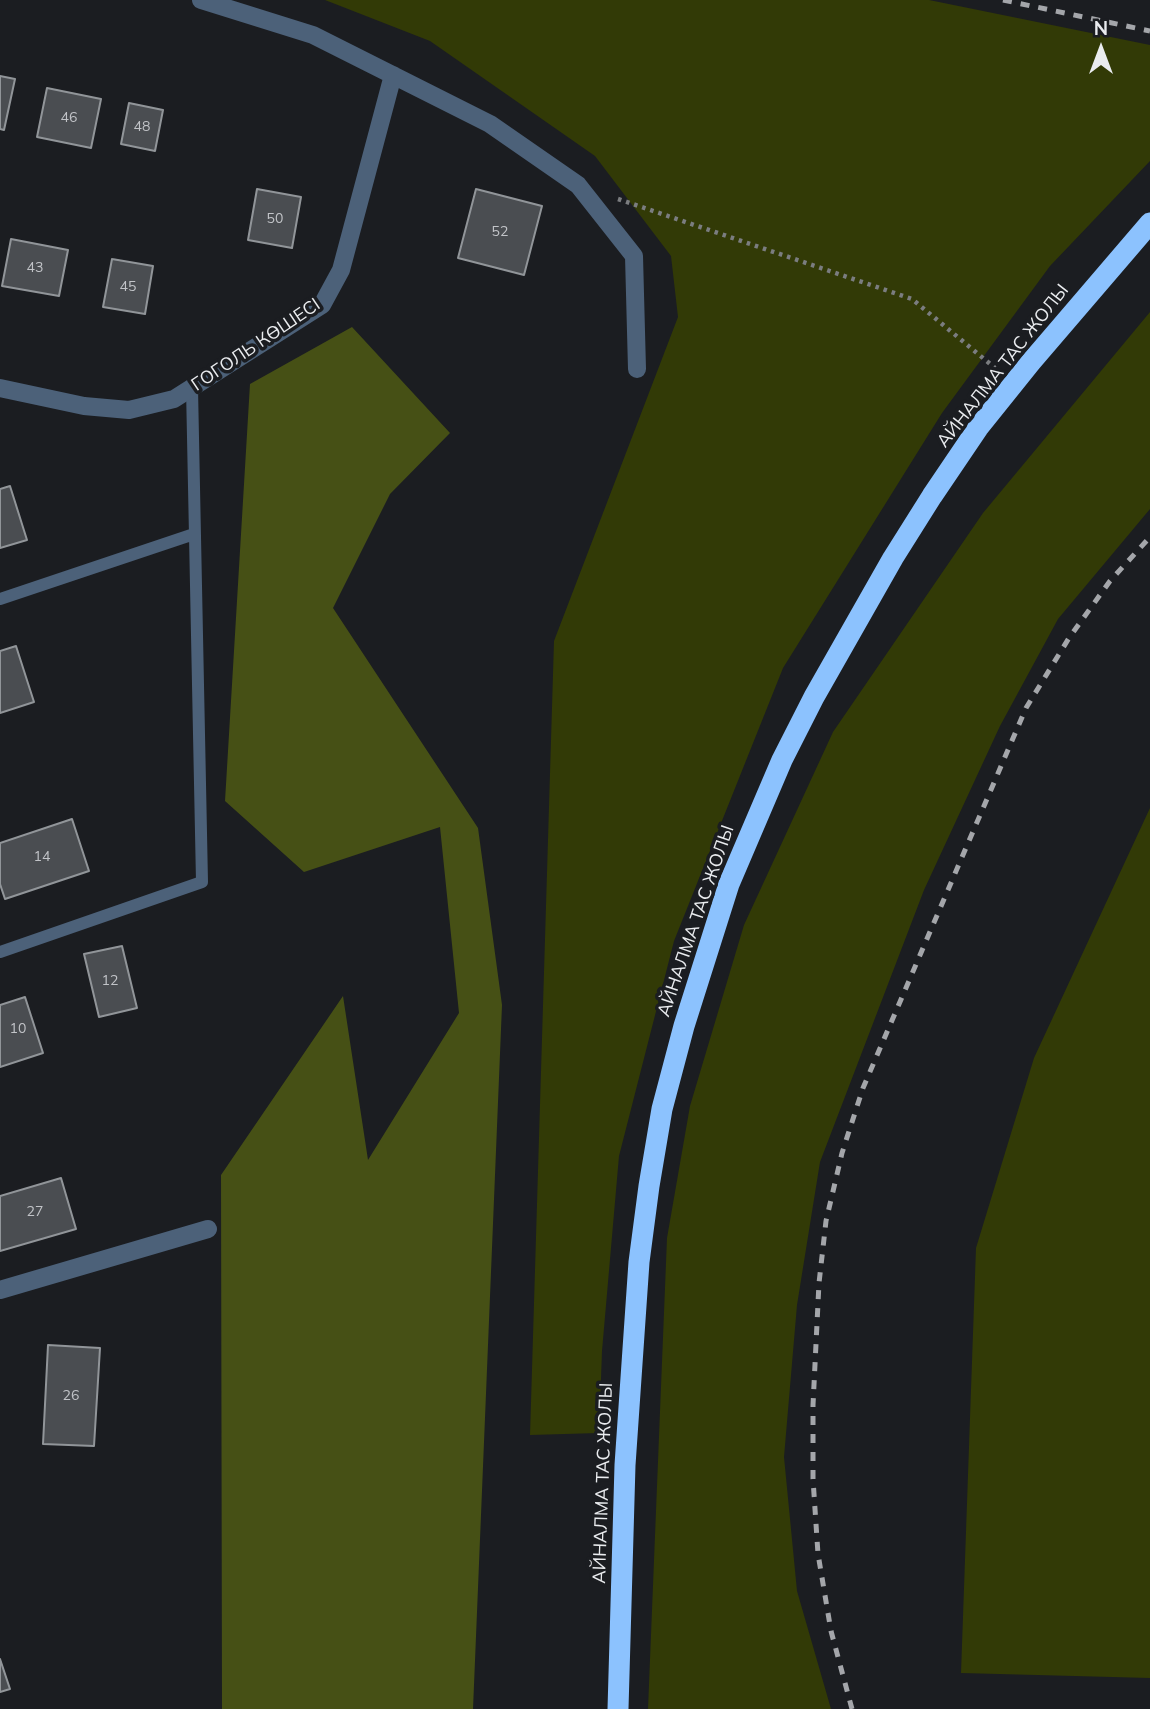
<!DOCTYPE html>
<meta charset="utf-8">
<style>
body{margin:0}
#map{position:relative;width:1150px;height:1709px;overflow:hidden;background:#1b1d21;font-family:Mulish,sans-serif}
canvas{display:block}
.north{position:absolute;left:1066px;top:14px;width:70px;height:70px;-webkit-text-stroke:5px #1b1d21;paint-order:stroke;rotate:0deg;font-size:19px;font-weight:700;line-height:28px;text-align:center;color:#eaecef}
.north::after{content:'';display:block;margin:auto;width:24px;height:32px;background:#eaecef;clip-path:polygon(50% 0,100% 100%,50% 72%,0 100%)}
</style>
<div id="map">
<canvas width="1150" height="1709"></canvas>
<div class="north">N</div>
</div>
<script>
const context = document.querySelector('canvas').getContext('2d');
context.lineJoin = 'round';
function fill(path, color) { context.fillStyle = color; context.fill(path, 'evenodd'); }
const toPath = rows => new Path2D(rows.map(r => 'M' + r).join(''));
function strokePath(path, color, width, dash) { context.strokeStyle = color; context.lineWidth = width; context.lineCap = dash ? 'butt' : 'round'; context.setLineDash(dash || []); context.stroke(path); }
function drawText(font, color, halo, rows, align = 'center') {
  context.font = font + ' Mulish,sans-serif'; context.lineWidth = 7; context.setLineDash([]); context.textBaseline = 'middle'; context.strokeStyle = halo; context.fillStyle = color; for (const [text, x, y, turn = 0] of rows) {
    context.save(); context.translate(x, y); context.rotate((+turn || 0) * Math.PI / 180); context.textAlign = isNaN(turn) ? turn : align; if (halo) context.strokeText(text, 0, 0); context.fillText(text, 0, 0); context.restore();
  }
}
const green = toPath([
 [325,0,929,0,1150,45,1150,161,1050,266,942,413,783,668,674,941,619,1156,602,1351,599,1433,530,1435,554,641,678,317,671,256,595,156,430,41],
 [1150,312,1150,509,1058,619,1000,726,924,890,820,1162,797,1305,784,1457,797,1591,831,1709,648,1709,667,1238,690,1106,744,925,833,732,983,513],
 [1150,808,1150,1678,961,1673,976,1248,1034,1058]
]);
const forest = toPath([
 [352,327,450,433,390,494,333,608,478,828,502,1005,473,1709,222,1709,221,1175,343,996,368,1160,459,1013,440,827,304,872,225,801,250,384]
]);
const building = toPath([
 [0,76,15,79,4,130,0,129,0,76],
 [47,88,101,99,91,148,37,137,47,88],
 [129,103,163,110,155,151,121,144,129,103],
 [257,189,301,197,292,248,248,240,257,189],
 [476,189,542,206,524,275,458,258,476,189],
 [11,239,68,250,59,296,2,286,11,239],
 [112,259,153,266,145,314,103,307,112,259],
 [10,486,27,540,0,548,0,489,10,486],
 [16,646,34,702,0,713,0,651,16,646],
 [72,819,89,871,5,899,0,884,0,843,72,819],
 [122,946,137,1008,99,1017,84,954,122,946],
 [25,997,43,1053,0,1067,0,1005,25,997],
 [61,1178,76,1229,0,1251,0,1196,61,1178],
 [48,1345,100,1348,94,1446,43,1444,48,1345],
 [0,1659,10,1689,0,1692,0,1659]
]);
const path = toPath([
 [618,199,912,299,995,368]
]);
const lane = toPath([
 [0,599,194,534],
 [0,952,202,882,192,388]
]);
const street = toPath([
 [201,0,313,35,490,124,578,185,634,256,637,369],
 [0,388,84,406,129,410,174,399,322,305,341,270,393,75],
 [0,1290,208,1229]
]);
const highway = toPath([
 [618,1709,625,1465,639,1262,649,1186,662,1109,684,1026,729,884,782,760,814,697,893,558,932,496,978,428,1031,362,1150,223]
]);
const rail = toPath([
 [1003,0,1150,31],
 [852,1709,831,1631,818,1554,813,1479,813,1405,819,1283,826,1221,842,1153,863,1088,1026,708,1069,638,1110,581,1150,537]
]);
const numberNames = [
 ["46",69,118],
 ["48",142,127],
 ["50",275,219],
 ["52",500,232],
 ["43",35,268],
 ["45",128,287],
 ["14",42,857],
 ["12",110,981],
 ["10",18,1029],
 ["27",35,1212],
 ["26",71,1396]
];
const streetNames = [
 ["ГОГОЛЬ КӨШЕСІ",256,345,-34],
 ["АЙНАЛМА ТАС ЖОЛЫ",1003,366,-52],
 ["АЙНАЛМА ТАС ЖОЛЫ",696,921,-71],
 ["АЙНАЛМА ТАС ЖОЛЫ",603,1483,-88]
];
fill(green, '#323a06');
fill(forest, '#465015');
fill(building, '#4a4d51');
strokePath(building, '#919599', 2);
strokePath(path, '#7b7d80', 4.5, [3.5, 5]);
strokePath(lane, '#4c6179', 12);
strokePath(street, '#4c6179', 18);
strokePath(highway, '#8cc2fe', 21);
strokePath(rail, '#a4a6aa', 5, [9, 9]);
drawText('14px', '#c2c4c8', null, numberNames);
drawText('18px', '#eaecef', '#1b1d21', streetNames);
</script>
